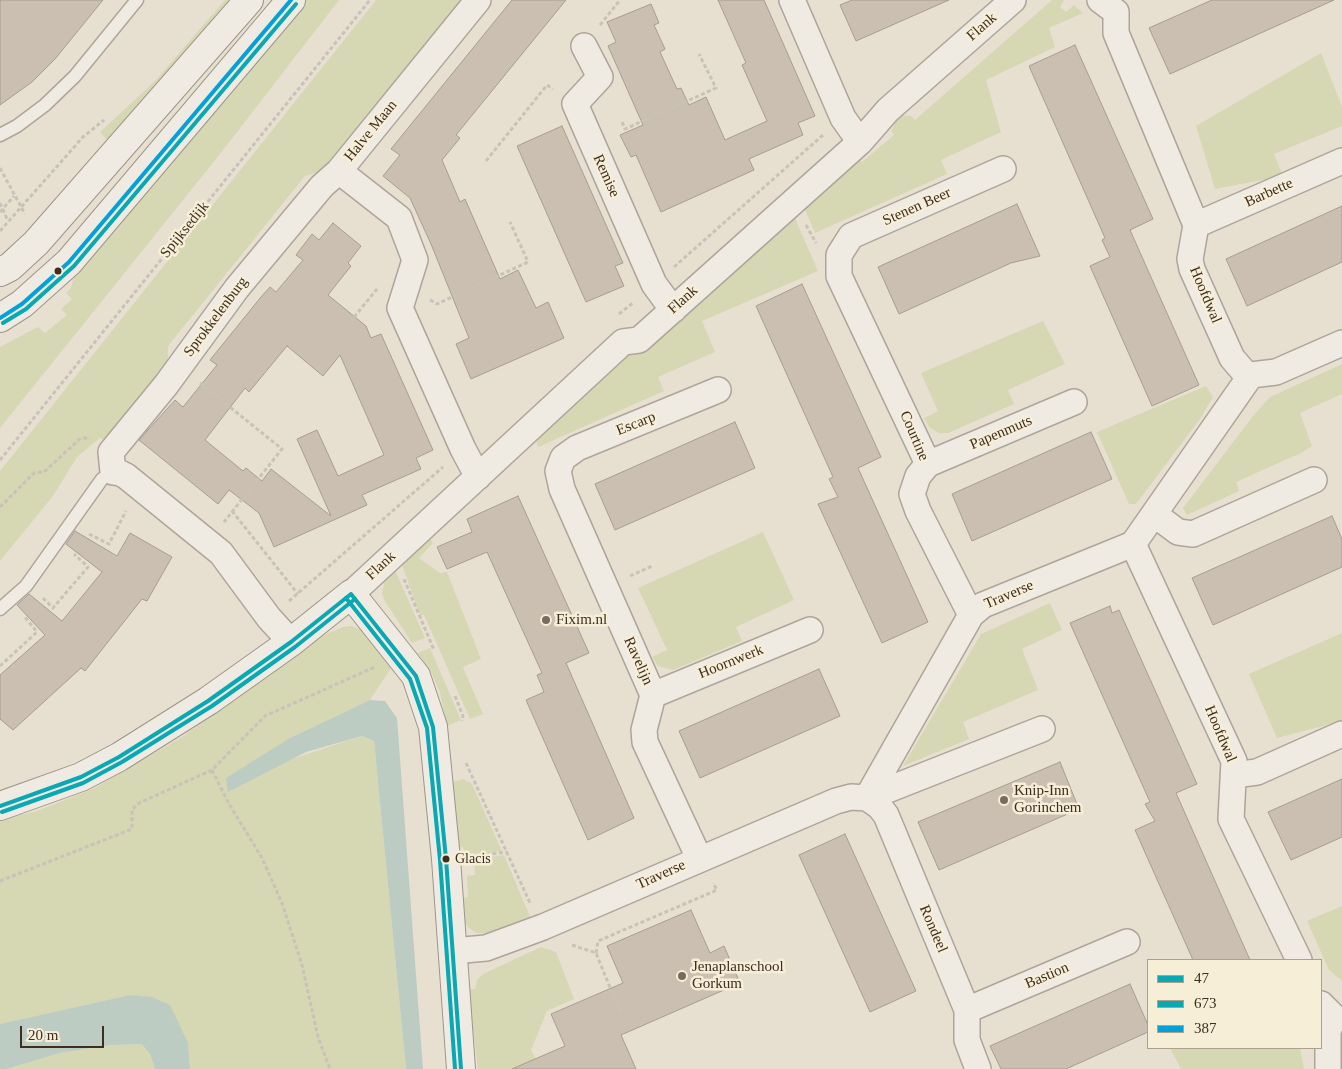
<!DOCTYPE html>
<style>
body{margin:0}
#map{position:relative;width:1342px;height:1069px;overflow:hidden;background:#e7e0d1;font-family:Georgia,serif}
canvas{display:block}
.legend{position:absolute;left:1147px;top:959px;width:175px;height:90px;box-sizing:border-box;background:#f7eed8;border:1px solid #ada18e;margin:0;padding:6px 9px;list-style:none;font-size:15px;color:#3d2e20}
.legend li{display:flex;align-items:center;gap:10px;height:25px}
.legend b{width:25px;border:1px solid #ada18e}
.scale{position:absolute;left:20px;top:1026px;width:84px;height:22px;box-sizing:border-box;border:2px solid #3d2e20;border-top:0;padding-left:6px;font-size:15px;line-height:18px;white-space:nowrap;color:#3d2e20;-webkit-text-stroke:4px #f7eed8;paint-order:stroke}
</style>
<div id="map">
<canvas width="1342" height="1069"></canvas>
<ul class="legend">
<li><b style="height:6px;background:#09a8b3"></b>47</li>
<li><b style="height:6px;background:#09a8b3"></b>673</li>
<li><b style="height:6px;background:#03a1d7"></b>387</li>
</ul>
<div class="scale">20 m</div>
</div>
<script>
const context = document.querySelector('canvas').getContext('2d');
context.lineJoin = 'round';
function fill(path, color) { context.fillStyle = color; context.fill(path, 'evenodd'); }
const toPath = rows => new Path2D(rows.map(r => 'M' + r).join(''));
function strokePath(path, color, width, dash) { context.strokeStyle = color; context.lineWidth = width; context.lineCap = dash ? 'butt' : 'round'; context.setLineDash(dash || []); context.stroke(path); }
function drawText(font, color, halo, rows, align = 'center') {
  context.font = font + ' Georgia,serif'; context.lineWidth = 5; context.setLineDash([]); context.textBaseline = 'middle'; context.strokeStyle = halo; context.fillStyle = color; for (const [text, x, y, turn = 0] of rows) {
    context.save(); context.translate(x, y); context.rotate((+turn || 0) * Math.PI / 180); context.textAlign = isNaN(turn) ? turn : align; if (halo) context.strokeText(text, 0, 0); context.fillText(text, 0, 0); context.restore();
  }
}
const green = toPath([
 [225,0,236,0,109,142,100,132,155,81],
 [297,0,339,0,220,154,0,428,0,347,38,327,45,333,67,315,61,309,72,299,66,293,71,288,76,269],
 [376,0,467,0,334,167,305,176,168,346,168,364,105,440,100,438,77,457,53,496,0,561,0,471],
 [1052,0,1064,0,1060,7,1066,12,1074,5,1083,13,1049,28,1055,47,986,80,1001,132,941,160,947,174,815,233,804,207,859,159,862,162,894,135,891,131,900,115,911,116,915,120],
 [1321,53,1342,107,1342,126,1274,154,1283,176,1215,189,1196,126],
 [794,216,818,271,702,321,715,352,658,377,664,391,538,447,535,436,625,356,637,352,678,318,681,320,706,299,703,295],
 [1043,321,1065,364,1008,390,1014,404,948,433,939,433,930,428,924,418,938,411,921,373],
 [1342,364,1342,394,1300,413,1312,446,1303,452,1236,482,1239,491,1187,515,1183,508,1253,416,1270,397],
 [1206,386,1213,397,1200,419,1136,504,1129,504,1097,432],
 [763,532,794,600,736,627,742,641,673,670,658,666,652,657,667,650,638,588],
 [428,535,433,543,419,558,440,573,447,572,481,659,463,667,483,714,470,719,424,615,420,615,402,565],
 [395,570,425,638,412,643,385,601,382,594,385,579],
 [1050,603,1062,630,1022,649,1038,690,963,722,969,739,903,766,981,634],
 [351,626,370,633,393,665,370,700,290,738,286,761,362,736,374,741,406,1069,190,1069,188,1043,130,995,0,1024,0,819,34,812,93,789,182,737,321,636,343,627],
 [1342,633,1342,721,1277,738,1249,674],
 [430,648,461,720,447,726,440,692,431,672,418,653],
 [463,779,472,784,502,851,467,856,465,855,463,847,455,848,450,783],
 [504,855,531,919,492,933,476,933,467,926,462,915,459,899,468,897,467,876,475,875,474,859],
 [1342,906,1342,981,1329,970,1307,921],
 [541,947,556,952,574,999,547,1011,531,1050,542,1069,478,1069,468,989,475,989,477,980,483,974],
 [143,1044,150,1054,155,1069,7,1069,60,1053,112,1045],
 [1170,1048,1300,1048,1304,1069,1181,1069]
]);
const water = toPath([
 [370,700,385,701,397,718,423,1069,406,1069,374,741,362,736,306,752,228,792,226,778,290,738],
 [130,995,152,997,170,1005,188,1043,190,1069,155,1069,150,1054,142,1044,112,1045,60,1053,7,1069,0,1069,0,1024]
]);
const building = toPath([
 [0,0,103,0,55,59,32,82,0,105,0,0],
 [512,0,566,0,456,135,460,138,442,160,460,202,465,199,500,279,518,270,536,308,548,302,564,338,471,379,456,344,469,338,431,244,410,198,383,176,400,155,391,149,512,0],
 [718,0,764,0,815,116,798,123,803,135,749,159,754,170,661,212,636,155,631,157,620,135,643,125,608,46,616,42,607,22,651,4,659,23,654,25,665,49,660,52,677,89,681,88,689,105,706,97,725,140,767,121,742,65,746,63,718,0],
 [852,0,949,0,856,41,840,5,852,0],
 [1212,0,1334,0,1170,74,1149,28,1212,0],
 [1075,45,1153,219,1130,230,1199,385,1152,406,1090,266,1110,257,1102,240,1105,238,1029,66,1075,45],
 [562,126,623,263,615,266,624,286,586,302,517,146,562,126],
 [1017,204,1040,256,1011,263,899,314,878,267,1017,204],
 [1342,206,1342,262,1247,306,1226,259,1342,206],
 [333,223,361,246,348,263,351,266,328,295,366,326,371,338,381,334,433,450,416,458,421,469,362,495,367,505,274,547,259,513,229,490,218,504,139,440,175,400,183,407,217,365,210,360,261,297,270,287,276,292,303,260,296,255,312,234,319,240,333,223],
 [287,346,323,376,340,355,384,455,338,476,317,430,297,439,331,516,271,469,262,481,246,468,243,471,205,440,245,388,249,392,287,346],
 [802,284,881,457,858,468,928,622,882,643,818,504,838,497,829,479,833,477,756,306,802,284],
 [735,422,755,468,615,530,595,484,735,422],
 [1091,432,1112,479,972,541,952,494,1091,432],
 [518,496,589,653,566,663,634,818,588,840,526,700,544,692,537,675,542,673,487,552,447,569,437,547,472,532,467,519,518,496],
 [1332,516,1342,539,1342,567,1213,625,1192,578,1332,516],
 [75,531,117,556,130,533,172,557,147,601,142,599,85,671,81,668,13,730,0,719,0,675,45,635,17,605,29,594,62,621,102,572,66,544,75,531],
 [1110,606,1112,613,1119,610,1197,784,1176,793,1250,960,1193,960,1135,830,1155,821,1145,804,1150,802,1070,623,1110,606],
 [819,669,840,716,700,778,679,731,819,669],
 [1060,762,1079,809,939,870,918,822,1060,762],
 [1342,779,1342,837,1291,860,1268,812,1342,779],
 [845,834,916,991,870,1012,799,855,845,834],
 [691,910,710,953,724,946,740,983,621,1035,636,1069,512,1069,565,1046,551,1014,623,983,607,946,691,910],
 [1130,984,1148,1025,1148,1032,1066,1069,1001,1069,990,1046,1130,984]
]);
const path = toPath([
 [600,25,620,0],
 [622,122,625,129,716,88,699,54],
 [486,161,547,85,553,89],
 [0,168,25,214],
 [0,203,8,221],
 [0,212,14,196],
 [806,225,816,243],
 [0,231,83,137,104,120],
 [674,267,823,135],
 [430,300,437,304,528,262,510,222],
 [619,314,634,302],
 [350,322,377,289],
 [200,383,282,449,224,522],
 [0,460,370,0],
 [0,507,34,473,44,472,81,438,90,438],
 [232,511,298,594],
 [89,534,109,544,126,511],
 [630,576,652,566],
 [404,579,434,650],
 [43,598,53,608,88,567,74,554],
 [289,601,443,467],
 [0,666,37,632,24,616],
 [455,696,463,716,462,721],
 [466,763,530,903],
 [212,770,229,804,262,858,282,903,302,965,318,1037,330,1069],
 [473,856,507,852],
 [0,881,132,829,132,810,137,804,212,770,265,716,375,667],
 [572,945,596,953,620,1012],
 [596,953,598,941,717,890,713,883]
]);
const lane = toPath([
 [0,135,17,126,45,105,75,76,137,0],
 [0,609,26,586,102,479,113,472]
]);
const street = toPath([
 [792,0,843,118,860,142],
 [1100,0,1116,12,1116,33,1196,225,1190,259,1192,269,1232,358,1244,372,1251,375,1133,544,1234,761,1231,819,1299,960],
 [584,46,600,77,575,104,654,284,673,310],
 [1196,225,1342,161],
 [1251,375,1276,372,1342,343],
 [928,464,1074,402],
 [478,477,463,449,400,308,415,260,399,218,339,171,478,0],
 [1154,514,1178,532,1193,534,1314,480],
 [351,594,623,342,639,340,860,142,888,110,1013,0],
 [971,615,918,511,912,494,918,476,928,464,839,276,839,255,851,236,1003,169],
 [291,642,269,618,221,553,126,476,120,473,113,472,111,452,166,385,237,288,322,186,339,171],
 [653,695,810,630],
 [1234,775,1257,772,1342,734],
 [867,798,879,806,886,815,967,1010,967,1040,978,1069],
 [867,798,1042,729],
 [699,858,645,742,644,730,653,695,562,489,558,471,563,458,577,448,718,390],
 [453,951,486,948,543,927,836,801,851,797,867,798,971,615,983,605,1133,544],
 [1321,1004,1334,1017,1328,1031,1328,1069],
 [967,1010,1127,942]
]);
const secondary = toPath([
 [0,272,10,267,36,243,249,0],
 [0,318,22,304,69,262,291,0],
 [0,806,81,777,119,757,208,701,291,642,351,594,416,676,433,727,446,859,461,1069]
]);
const bus1 = toPath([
 [351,594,416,676,433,727,446,859,461,1069],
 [0,806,81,777,119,757,208,701,291,642,351,594]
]);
const bus2 = toPath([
 [3,323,26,309,74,266,296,4],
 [346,598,410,679,427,728,440,860,455,1069],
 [2,812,83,783,122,762,212,706,295,647,355,599]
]);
const bus3 = toPath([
 [0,318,22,304,69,262,291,0]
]);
const markers = [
 [58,271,4.5,"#3d2e20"],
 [546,620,5,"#786c5e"],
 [1004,800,5,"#786c5e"],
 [446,859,4.5,"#3d2e20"],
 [682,976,5,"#786c5e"]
];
const busNames = [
 ["Glacis",455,859]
];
const streetNames = [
 ["Flank",982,27,-41],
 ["Halve Maan",371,131,-51],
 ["Remise",606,176,66],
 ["Barbette",1269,193,-24],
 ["Stenen Beer",917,207,-24],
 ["Spijksedijk",185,230,-51],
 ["Hoofdwal",1205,295,67],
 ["Flank",683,300,-42],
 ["Sprokkelenburg",216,317,-53],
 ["Escarp",636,424,-22],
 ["Papenmuts",1001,433,-23],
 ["Courtine",914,436,67],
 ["Flank",381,566,-43],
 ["Traverse",1009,595,-23],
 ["Ravelijn",638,661,66],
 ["Hoornwerk",731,662,-22],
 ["Hoofdwal",1220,734,67],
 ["Traverse",661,875,-24],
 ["Rondeel",933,929,67],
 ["Bastion",1047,976,-23]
];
const poiNames = [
 ["Fixim.nl",556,620],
 ["Knip-Inn",1014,791],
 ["Gorinchem",1014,808],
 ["Jenaplanschool",692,967],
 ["Gorkum",692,984]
];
fill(green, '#d6d7b3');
fill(water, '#bcccc2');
fill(building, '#cbbfb2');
strokePath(building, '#a89c90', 1);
strokePath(lane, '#ada599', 15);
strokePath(street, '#ada599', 28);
strokePath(secondary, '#9c958a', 30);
strokePath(path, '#c8c2b9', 3, [4, 2.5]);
strokePath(lane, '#efebe3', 12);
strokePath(street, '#efebe3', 25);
strokePath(secondary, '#efebe3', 28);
strokePath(bus1, '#09a8b3', 4);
strokePath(bus2, '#09a8b3', 4);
strokePath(bus3, '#03a1d7', 4);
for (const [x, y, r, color] of markers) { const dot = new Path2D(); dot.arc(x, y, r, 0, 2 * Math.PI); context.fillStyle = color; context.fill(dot); strokePath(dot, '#f7eed8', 2); }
drawText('14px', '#3d2e20', '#f7eed8', busNames, 'left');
drawText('15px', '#3d2e20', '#f7eed8', streetNames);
drawText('15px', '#3d2e20', '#f7eed8', poiNames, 'left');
</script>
